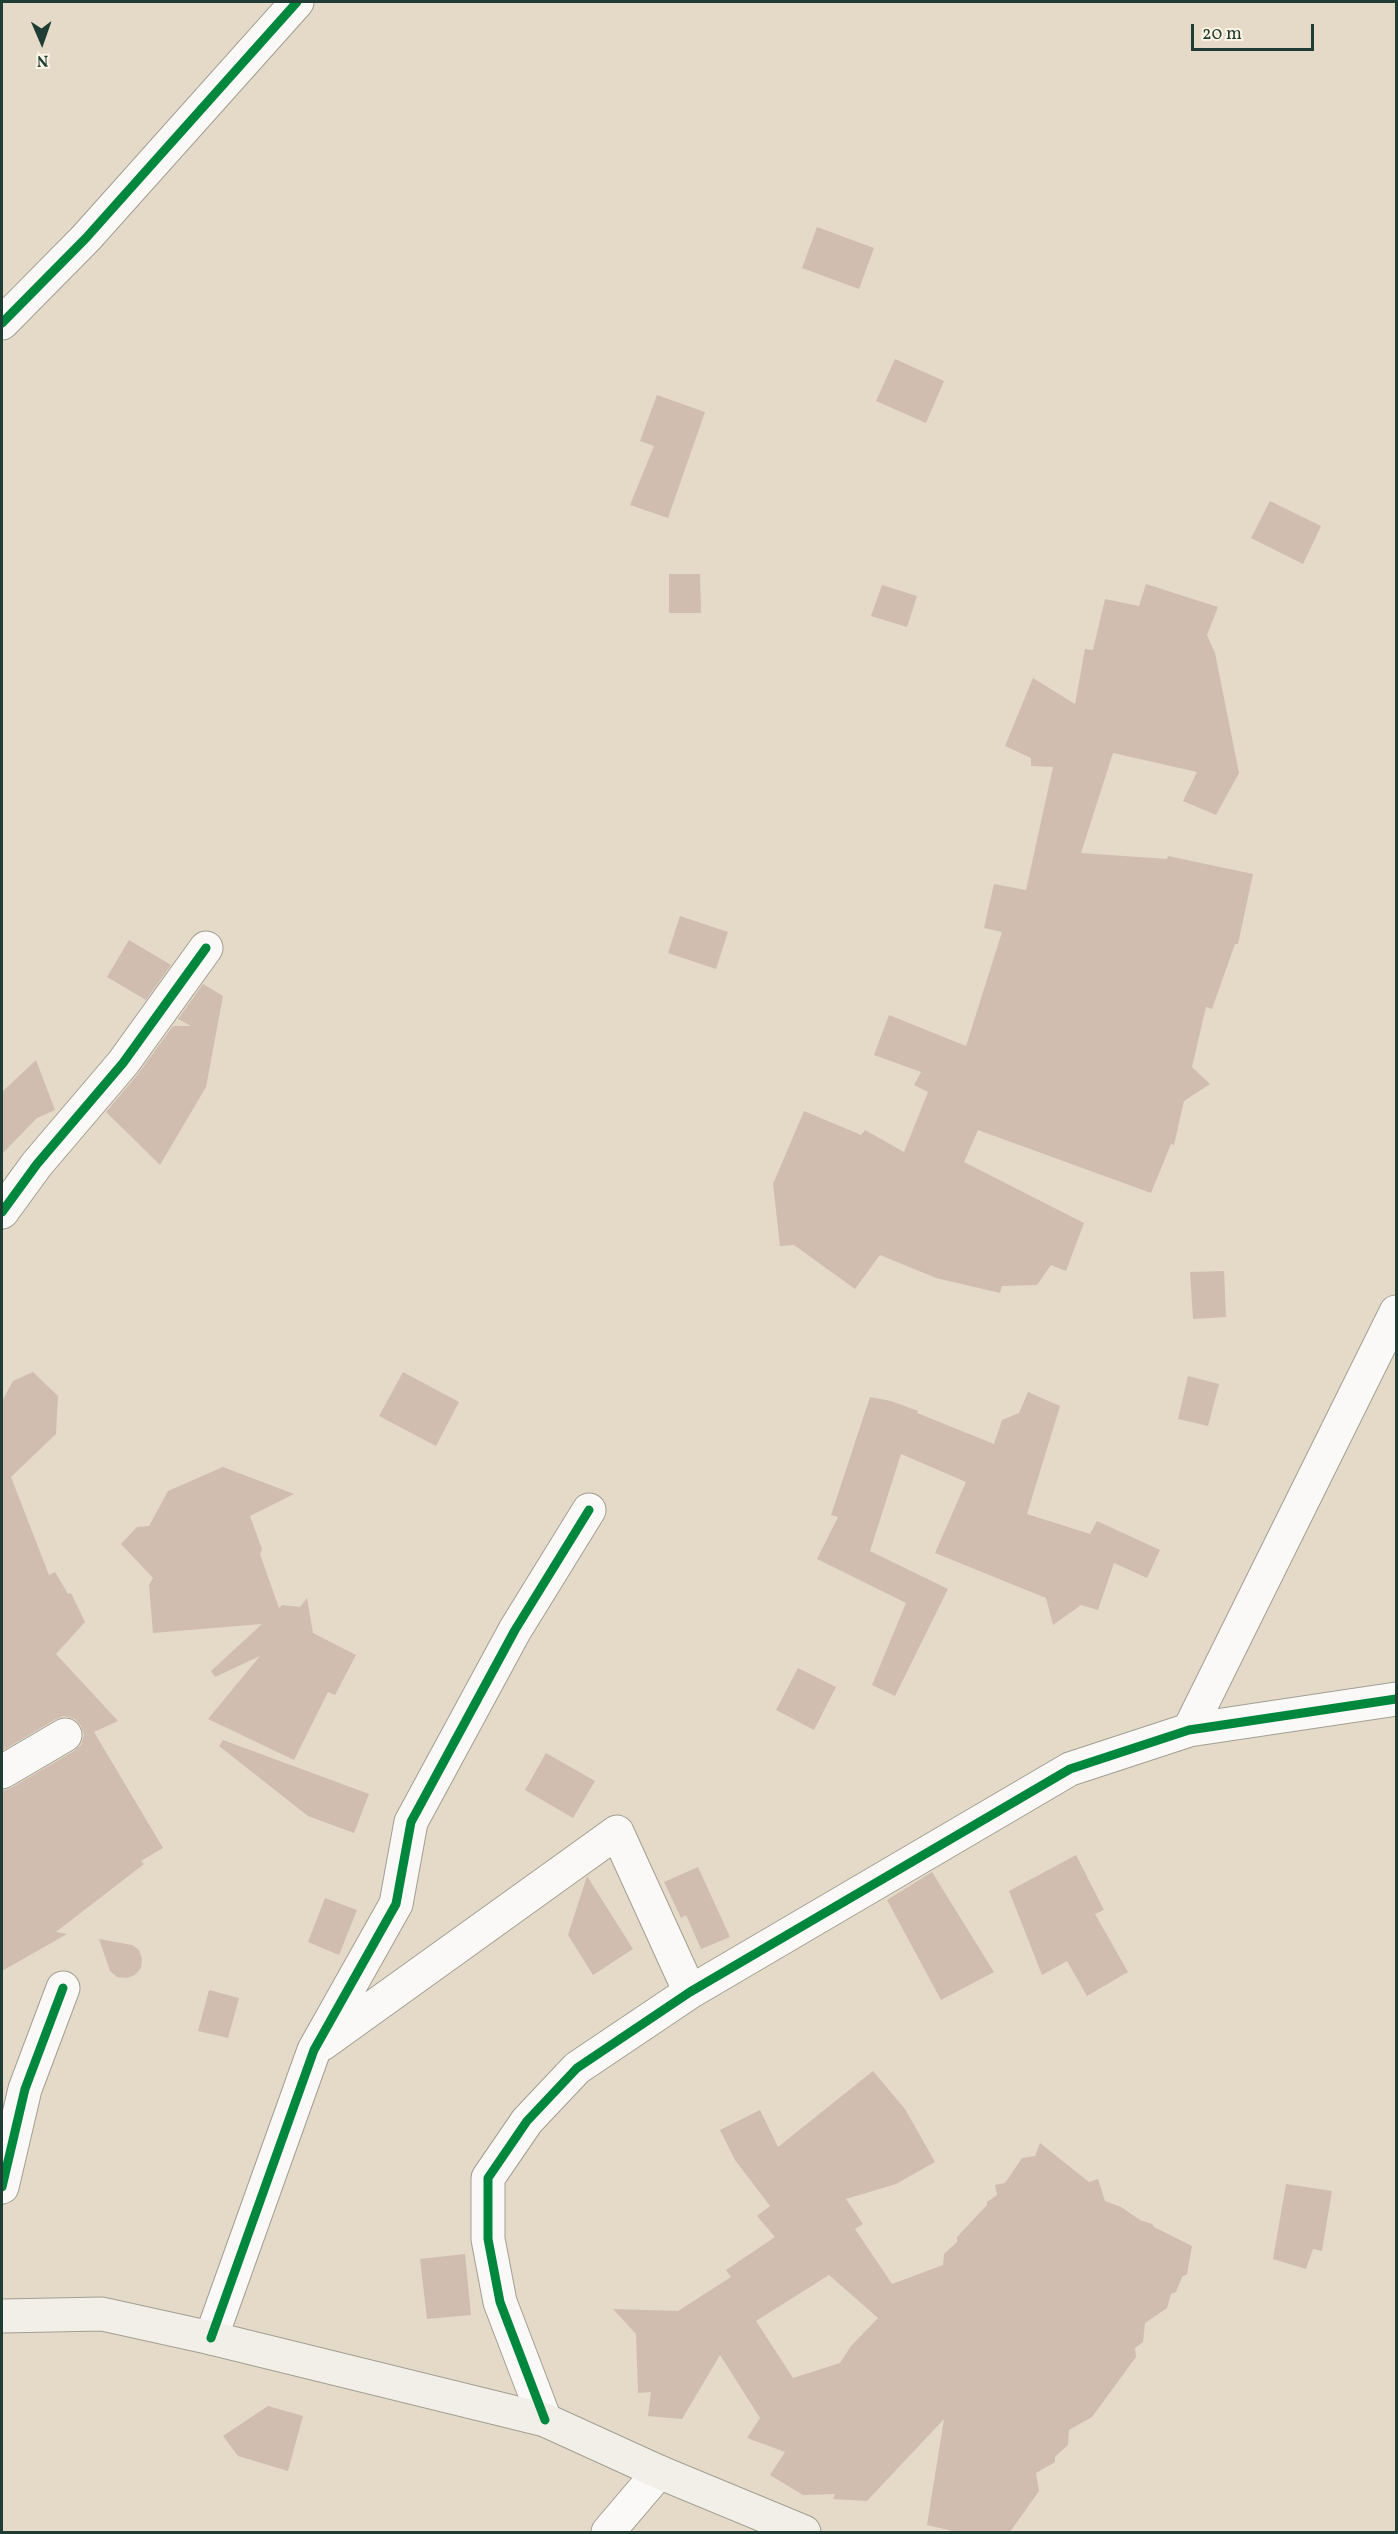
<!DOCTYPE html>
<style>
body{margin:0}
#map{position:relative;width:1398px;height:2534px;overflow:hidden;background:#e4dac7;font-family:Vollkorn,serif}
canvas{display:block}
.frame{position:absolute;inset:0;border:3px solid #1f3d34;pointer-events:none}
.north{position:absolute;left:12px;top:12px;width:60px;height:60px;-webkit-text-stroke:4px #fcf5e5;paint-order:stroke;rotate:178deg;font-size:16px;font-weight:700;line-height:24px;text-align:center;color:#1f3d34}
.north::after{content:'';display:block;margin:auto;width:21px;height:27px;background:#1f3d34;clip-path:polygon(50% 0,100% 100%,50% 72%,0 100%)}
.scale{position:absolute;left:1191px;top:24px;width:123px;height:27px;box-sizing:border-box;border:3px solid #1f3d34;border-top:0;padding-left:8px;font-size:18px;line-height:21px;white-space:nowrap;color:#1f3d34;-webkit-text-stroke:4px #fcf5e5;paint-order:stroke}
</style>
<div id="map">
<canvas width="1398" height="2534"></canvas>
<div class="frame"></div>
<div class="north">N</div>
<div class="scale">20 m</div>
</div>
<script>
const context = document.querySelector('canvas').getContext('2d');
context.lineJoin = 'round';
function fill(path, color) { context.fillStyle = color; context.fill(path, 'evenodd'); }
const toPath = rows => new Path2D(rows.map(r => 'M' + r).join(''));
function strokePath(path, color, width, dash) { context.strokeStyle = color; context.lineWidth = width; context.lineCap = dash ? 'butt' : 'round'; context.setLineDash(dash || []); context.stroke(path); }
const building = toPath([
 [817,227,874,248,859,289,802,268],
 [895,359,944,381,926,423,876,401],
 [657,395,705,412,668,518,630,505,654,446,640,441],
 [1270,501,1321,526,1303,564,1251,538],
 [669,574,700,574,701,613,669,613],
 [1146,584,1218,607,1207,635,1215,653,1239,773,1216,815,1183,801,1197,772,1113,753,1081,853,1167,859,1168,856,1253,874,1238,944,1235,944,1212,1009,1206,1007,1192,1067,1210,1084,1184,1101,1174,1145,1171,1144,1151,1193,978,1130,964,1162,1084,1223,1066,1271,1051,1265,1037,1285,1002,1286,1000,1293,936,1278,880,1255,855,1289,794,1245,780,1246,773,1184,804,1111,861,1135,865,1130,904,1152,928,1092,914,1085,921,1072,874,1055,889,1015,966,1046,1002,932,984,928,994,884,1026,890,1053,767,1031,766,1031,758,1005,746,1033,678,1075,704,1085,649,1093,650,1105,599,1139,606],
 [882,585,917,596,907,627,871,616],
 [680,916,728,932,716,969,668,953],
 [129,940,171,965,146,1000,107,977],
 [203,984,223,996,206,1087,160,1165,106,1112,138,1074,173,1026,191,1026,178,1019],
 [36,1060,55,1110,37,1118,2,1154,2,1092],
 [1224,1271,1226,1317,1193,1319,1190,1272],
 [33,1372,58,1396,56,1434,11,1477,49,1575,55,1572,68,1594,71,1593,85,1622,56,1654,118,1721,94,1732,163,1848,141,1861,144,1864,56,1932,67,1934,2,1971,2,1791,11,1788,74,1751,81,1745,84,1735,81,1726,75,1719,64,1716,56,1719,2,1751,2,1401,13,1381],
 [403,1372,459,1402,436,1446,379,1416],
 [1188,1376,1219,1384,1208,1426,1178,1419],
 [1028,1392,1060,1406,1027,1514,1090,1534,1097,1521,1160,1550,1147,1578,1114,1563,1098,1610,1081,1605,1053,1625,1046,1598,935,1553,966,1482,901,1454,870,1551,948,1589,895,1696,872,1685,906,1603,817,1559,838,1517,831,1515,870,1397,891,1401,918,1411,917,1413,994,1444,1002,1420,1019,1413],
 [223,1467,294,1494,250,1516,262,1549,260,1554,279,1608,282,1605,300,1607,307,1598,313,1633,356,1655,335,1695,328,1692,294,1760,208,1719,260,1656,215,1677,211,1671,262,1624,153,1633,149,1585,153,1578,121,1544,137,1527,149,1526,168,1491],
 [798,1668,836,1687,814,1730,776,1710],
 [223,1740,369,1794,354,1833,308,1816,219,1746],
 [546,1753,595,1781,573,1818,525,1790],
 [1076,1855,1104,1910,1095,1914,1128,1972,1087,1996,1067,1961,1042,1975,1009,1891],
 [698,1867,730,1937,701,1949,686,1915,681,1918,664,1882],
 [932,1872,994,1972,941,2000,887,1900],
 [587,1876,633,1949,593,1975,568,1935],
 [325,1898,357,1910,339,1955,308,1942],
 [99,1939,132,1945,139,1950,142,1959,141,1968,135,1975,127,1978,117,1977,110,1971],
 [209,1990,239,1998,228,2038,198,2031],
 [873,2071,905,2109,935,2162,896,2184,846,2199,863,2224,855,2229,892,2284,943,2265,944,2254,957,2242,957,2237,987,2205,987,2202,997,2195,995,2185,1005,2183,1022,2158,1035,2156,1040,2143,1089,2182,1098,2179,1105,2201,1121,2207,1140,2220,1152,2224,1154,2227,1192,2246,1187,2274,1182,2277,1176,2292,1171,2294,1167,2308,1145,2323,1143,2342,1135,2348,1136,2357,1092,2417,1069,2430,1068,2445,1055,2457,1055,2462,1036,2473,1039,2491,1010,2532,957,2532,927,2525,944,2419,867,2501,833,2499,835,2494,803,2495,770,2475,785,2452,747,2438,760,2418,720,2355,682,2419,648,2416,651,2392,638,2393,636,2334,613,2309,678,2311,731,2277,726,2270,775,2237,757,2216,770,2206,735,2160,720,2130,760,2110,778,2147],
 [829,2275,878,2318,851,2346,840,2363,793,2378,756,2321],
 [1286,2184,1332,2191,1322,2251,1313,2249,1306,2269,1273,2259],
 [465,2254,471,2315,427,2319,420,2259],
 [268,2406,303,2416,288,2471,238,2456,223,2436]
]);
const street = toPath([
 [2,323,86,238,297,2],
 [2,1212,37,1164,123,1063,206,948],
 [1189,1730,1396,1312],
 [2,1772,65,1735],
 [322,2044,617,1832,690,1992],
 [2,2187,25,2089,63,1988],
 [211,2338,314,2050,396,1904,411,1822,515,1630,589,1510],
 [545,2420,500,2302,488,2239,488,2178,527,2121,577,2068,690,1992,1070,1769,1189,1730,1396,1699],
 [608,2532,659,2472]
]);
const secondary = toPath([
 [2,2316,102,2314,211,2338,545,2420,659,2472,804,2532]
]);
const cycleway = toPath([
 [2,323,86,238,297,2],
 [2,1212,37,1164,123,1063,206,948],
 [2,2187,25,2089,63,1988],
 [211,2338,314,2050,396,1904,411,1822,515,1630,589,1510],
 [545,2420,500,2302,488,2239,488,2178,527,2121,577,2068,690,1992,1070,1769,1189,1730,1396,1699]
]);
fill(building, '#d0bdaf');
strokePath(street, '#a19f93', 35);
strokePath(secondary, '#a19f93', 35);
strokePath(street, '#fbf9f7', 33);
strokePath(secondary, '#f2efe8', 33);
strokePath(cycleway, '#00873e', 9);
</script>
